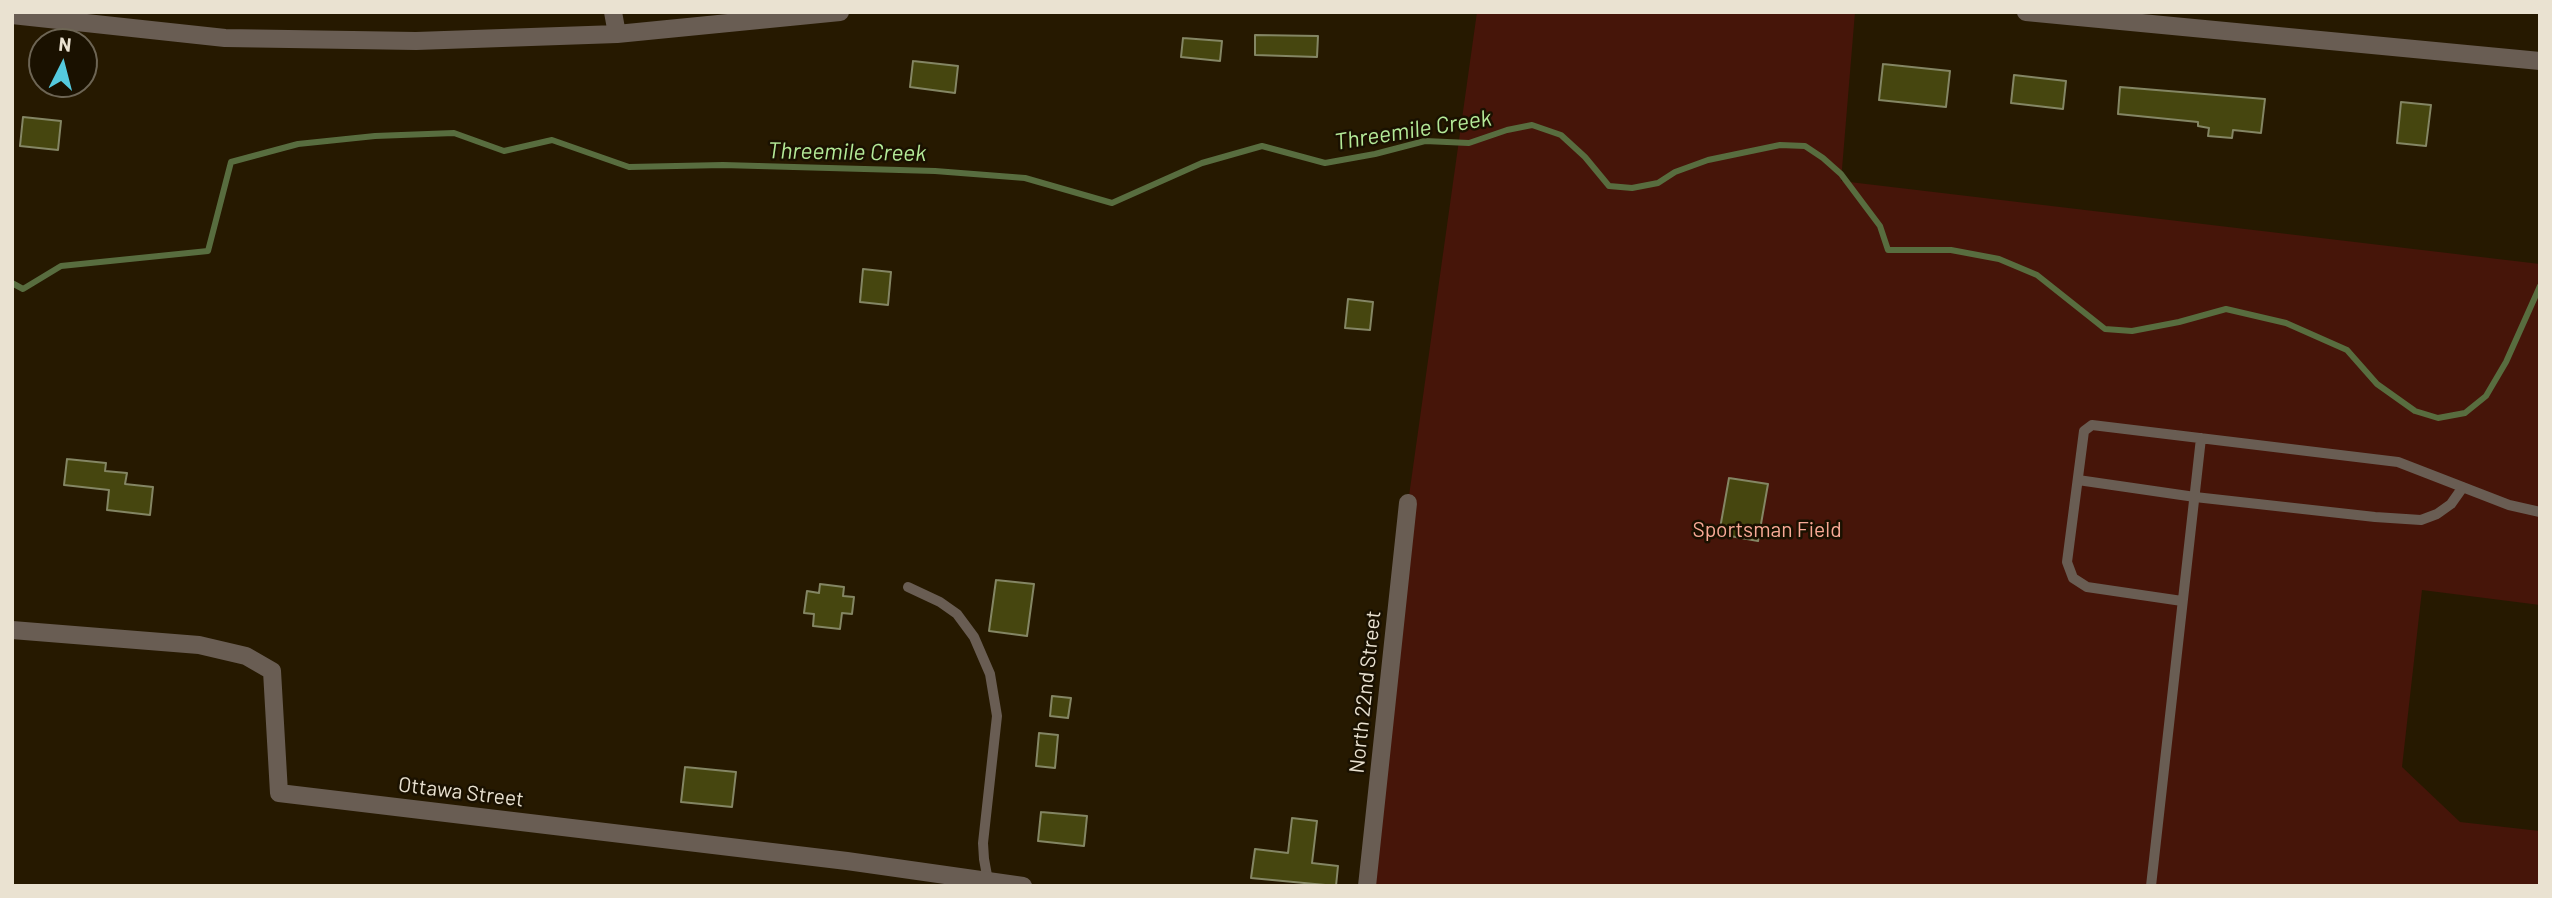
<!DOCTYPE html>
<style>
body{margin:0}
#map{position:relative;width:2552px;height:898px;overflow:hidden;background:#261900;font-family:Barlow,sans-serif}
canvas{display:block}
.frame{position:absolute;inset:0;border:14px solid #eae2d1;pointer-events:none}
.north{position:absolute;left:28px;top:28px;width:70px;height:70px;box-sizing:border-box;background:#1a1100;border:2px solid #6d6554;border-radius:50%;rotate:6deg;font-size:19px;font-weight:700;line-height:28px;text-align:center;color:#eae2d1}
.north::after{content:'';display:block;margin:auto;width:24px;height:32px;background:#55cade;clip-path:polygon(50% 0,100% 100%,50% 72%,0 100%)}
</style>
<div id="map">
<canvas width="2552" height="898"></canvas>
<div class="frame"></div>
<div class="north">N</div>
</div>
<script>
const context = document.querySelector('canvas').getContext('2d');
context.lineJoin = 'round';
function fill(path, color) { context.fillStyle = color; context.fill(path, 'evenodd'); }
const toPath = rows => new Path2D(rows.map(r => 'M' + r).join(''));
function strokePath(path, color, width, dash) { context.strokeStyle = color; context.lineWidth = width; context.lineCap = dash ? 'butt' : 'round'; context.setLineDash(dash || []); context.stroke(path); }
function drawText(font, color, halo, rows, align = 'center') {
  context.font = font + ' Barlow,sans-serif'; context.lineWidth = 5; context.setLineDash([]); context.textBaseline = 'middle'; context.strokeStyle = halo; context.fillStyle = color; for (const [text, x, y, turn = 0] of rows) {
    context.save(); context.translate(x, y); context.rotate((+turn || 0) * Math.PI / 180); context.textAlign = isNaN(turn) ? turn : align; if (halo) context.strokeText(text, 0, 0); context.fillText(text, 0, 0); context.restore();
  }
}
const green = toPath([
 [1477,12,1855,12,1841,181,2540,264,2540,605,2422,590,2402,767,2460,822,2540,831,2540,886,1367,886,1408,503]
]);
const stream = toPath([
 [12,283,23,289,61,266,208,251,231,162,298,144,375,136,454,133,504,151,552,140,629,167,723,165,935,171,1025,178,1112,203,1202,163,1262,146,1325,163,1375,154,1425,141,1469,143,1507,130,1532,125,1561,135,1585,157,1609,186,1632,188,1658,183,1675,172,1708,160,1780,145,1805,146,1823,158,1841,174,1880,226,1888,250,1951,250,1999,259,2037,275,2105,329,2132,331,2179,322,2226,309,2286,323,2347,350,2377,384,2415,411,2438,418,2465,413,2486,396,2506,362,2540,286]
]);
const building = toPath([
 [1255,35,1318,36,1317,57,1255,55,1255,35],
 [1183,38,1222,41,1220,61,1181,57,1183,38],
 [913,61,958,66,955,93,910,87,913,61],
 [1883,64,1950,71,1946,107,1879,100,1883,64],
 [2014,75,2066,81,2063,109,2011,103,2014,75],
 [2120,87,2265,99,2261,133,2233,130,2232,138,2208,136,2209,128,2198,126,2198,122,2118,114,2120,87],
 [2401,102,2431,105,2426,146,2397,143,2401,102],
 [23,117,61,121,58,150,20,146,23,117],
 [863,269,891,272,888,305,860,302,863,269],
 [1348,299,1373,302,1370,330,1345,328,1348,299],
 [67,459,106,463,105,471,127,473,125,484,153,487,150,515,107,510,109,490,64,485,67,459],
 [1729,478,1768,484,1758,541,1719,534,1729,478],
 [996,580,1034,584,1027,636,989,631,996,580],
 [820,584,844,587,843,596,854,597,852,614,842,613,840,629,813,626,814,614,804,613,807,591,819,593,820,584],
 [1052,696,1071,698,1068,718,1050,716,1052,696],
 [1039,733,1058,735,1055,768,1036,766,1039,733],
 [685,767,736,772,732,807,681,802,685,767],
 [1041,812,1087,816,1084,846,1038,841,1041,812],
 [1292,818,1317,821,1312,863,1338,866,1336,886,1251,878,1255,849,1288,853,1292,818]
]);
const service = toPath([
 [2078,480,2195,497,2375,517,2421,520,2437,514,2451,504,2463,487],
 [908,587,940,602,957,614,974,637,990,674,997,716,983,843,984,859,988,881],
 [2182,601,2087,587,2073,578,2067,562,2084,431,2092,425,2398,462,2509,505,2540,512],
 [2151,886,2201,438]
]);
const minor = toPath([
 [613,12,617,34],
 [2026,12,2540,61],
 [12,15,225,38,416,41,617,34,840,12],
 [12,630,199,645,246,656,272,671,279,793,847,861,1023,886],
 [1367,886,1408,503]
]);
const parkNames = [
 ["Sportsman Field",1767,530]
];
const streetNames = [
 ["North 22nd Street",1365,692,-84],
 ["Ottawa Street",461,792,7]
];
const waterNames = [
 ["Threemile Creek",1413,130,-9],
 ["Threemile Creek",847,152,1]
];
fill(green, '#461509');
strokePath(stream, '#586d3f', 6);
fill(building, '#46460f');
strokePath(building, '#848664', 2);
strokePath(service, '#695d53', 10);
strokePath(minor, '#695d53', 18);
drawText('21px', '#f9aa96', '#1a1100', parkNames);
drawText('21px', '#eae2d1', '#1a1100', streetNames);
drawText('italic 23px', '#b4ea98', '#1a1100', waterNames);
</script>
